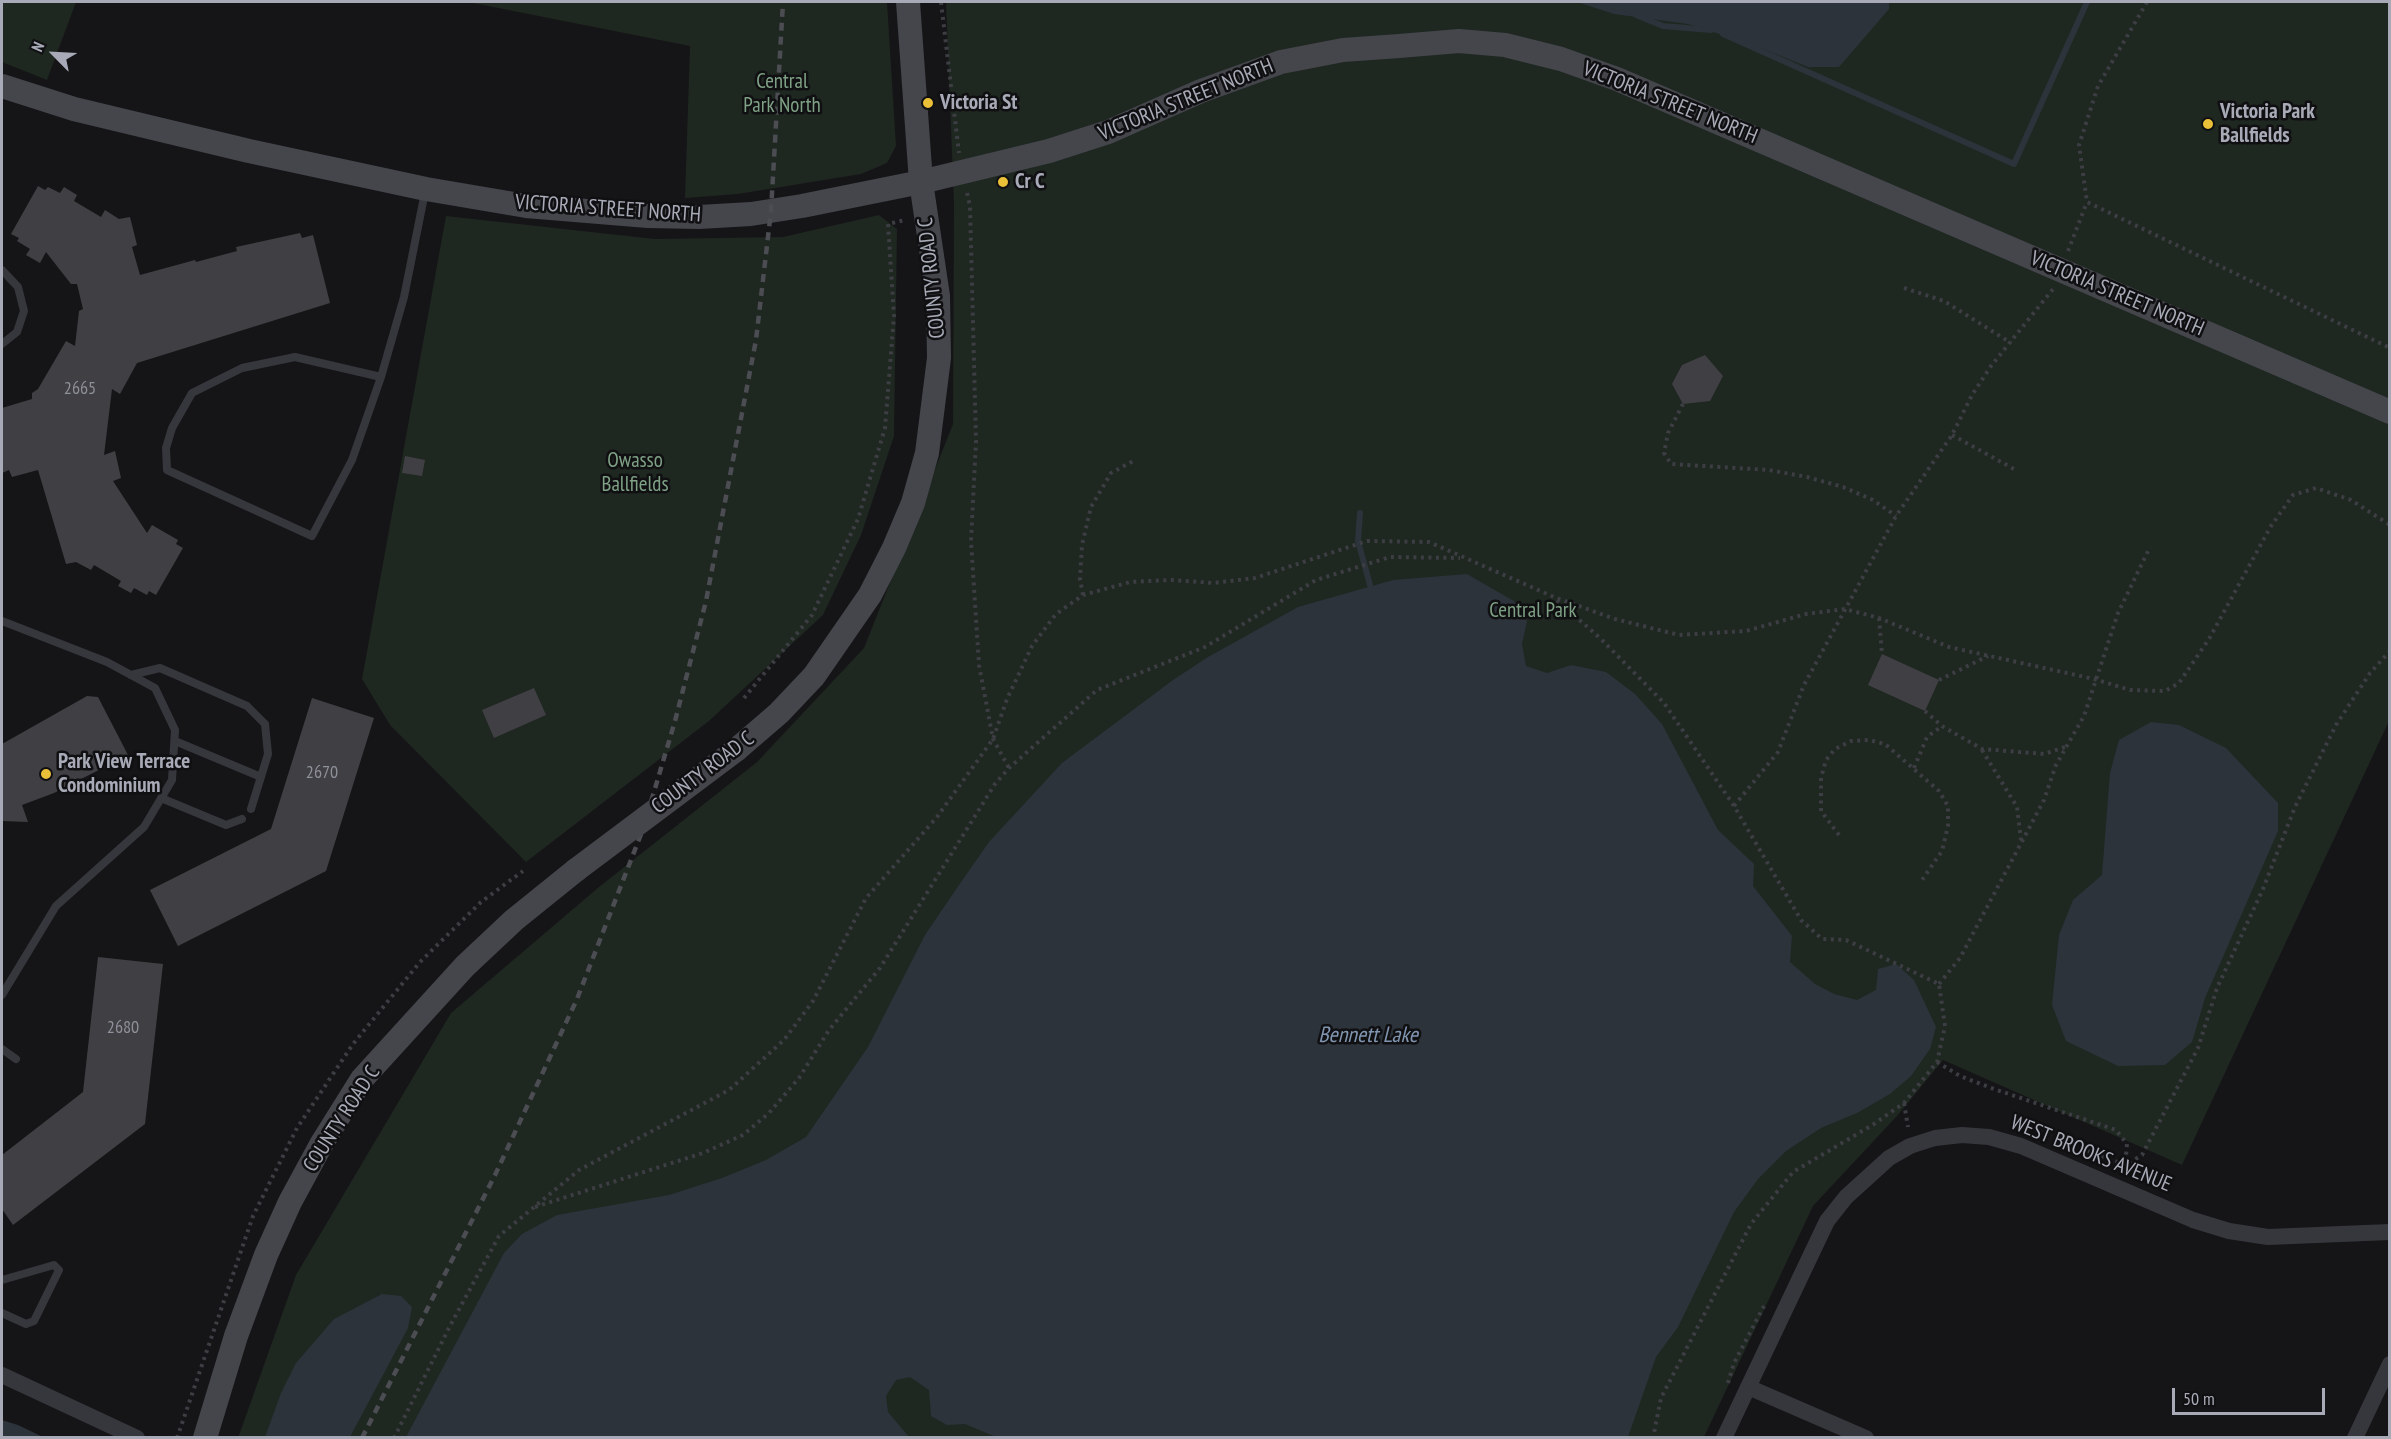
<!DOCTYPE html>
<style>
body{margin:0}
#map{position:relative;width:2391px;height:1439px;overflow:hidden;background:#151517;font-family:"PT Sans Narrow",sans-serif}
canvas{display:block}
.frame{position:absolute;inset:0;border:3px solid #a8abb7;pointer-events:none}
.north{position:absolute;left:24px;top:24px;width:60px;height:60px;-webkit-text-stroke:4px #101012;paint-order:stroke;rotate:294deg;font-size:16px;font-weight:700;line-height:24px;text-align:center;color:#a8abb7}
.north::after{content:'';display:block;margin:auto;width:21px;height:27px;background:#a8abb7;clip-path:polygon(50% 0,100% 100%,50% 72%,0 100%)}
.scale{position:absolute;left:2172px;top:1388px;width:153px;height:27px;box-sizing:border-box;border:3px solid #a8abb7;border-top:0;padding-left:8px;font-size:18px;line-height:21px;white-space:nowrap;color:#a8abb7;-webkit-text-stroke:4px #101012;paint-order:stroke}
</style>
<div id="map">
<canvas width="2391" height="1439"></canvas>
<div class="frame"></div>
<div class="north">N</div>
<div class="scale">50 m</div>
</div>
<script>
const context = document.querySelector('canvas').getContext('2d');
context.lineJoin = 'round';
function fill(path, color) { context.fillStyle = color; context.fill(path, 'evenodd'); }
const toPath = rows => new Path2D(rows.map(r => 'M' + r).join(''));
function strokePath(path, color, width, dash) { context.strokeStyle = color; context.lineWidth = width; context.lineCap = dash ? 'butt' : 'round'; context.setLineDash(dash || []); context.stroke(path); }
function drawText(font, color, halo, rows, align = 'center') {
  context.font = font + ' "PT Sans Narrow",sans-serif'; context.lineWidth = 5; context.setLineDash([]); context.textBaseline = 'middle'; context.strokeStyle = halo; context.fillStyle = color; for (const [text, x, y, turn = 0] of rows) {
    context.save(); context.translate(x, y); context.rotate((+turn || 0) * Math.PI / 180); context.textAlign = isNaN(turn) ? turn : align; if (halo) context.strokeText(text, 0, 0); context.fillText(text, 0, 0); context.restore();
  }
}
const green = toPath([
 [2,2,76,2,47,80,2,62],
 [468,2,887,2,896,146,887,163,861,174,738,194,685,198,690,46],
 [946,2,2389,2,2389,721,2182,1165,1943,1060,1897,1116,1813,1206,1704,1437,238,1438,296,1275,451,1013,599,887,757,762,864,648,953,424,954,203],
 [879,215,897,229,894,436,861,535,823,615,709,721,526,862,390,725,362,679,446,216,655,239,783,237]
]);
const water = toPath([
 [1577,2,1889,2,1889,9,1839,67,1808,67,1751,44,1688,24,1614,14],
 [1467,574,1519,604,1527,621,1522,644,1526,666,1547,673,1571,665,1606,672,1635,694,1662,724,1718,830,1754,864,1753,886,1792,936,1790,962,1815,984,1834,994,1857,1000,1876,990,1878,969,1896,964,1914,980,1936,1027,1930,1049,1911,1076,1890,1094,1857,1113,1821,1128,1786,1151,1758,1179,1734,1212,1678,1327,1656,1357,1628,1437,996,1437,965,1424,947,1425,931,1416,929,1390,910,1377,896,1380,886,1396,888,1412,909,1437,406,1437,504,1253,522,1234,557,1215,669,1195,722,1178,766,1160,806,1137,868,1047,925,935,959,885,989,842,1062,763,1173,680,1208,657,1298,607,1393,580],
 [2151,722,2179,725,2226,748,2278,803,2278,831,2205,998,2192,1042,2165,1065,2118,1066,2066,1041,2052,1005,2059,935,2073,900,2102,875,2110,773,2119,740],
 [382,1294,401,1296,412,1307,408,1328,350,1437,265,1437,281,1393,296,1363,334,1319],
 [2,1420,18,1425,43,1437,2,1437]
]);
const stream = toPath([
 [1636,15,1663,26,1711,30],
 [1723,34,2014,164,2087,2],
 [1360,513,1358,541,1370,585]
]);
const building = toPath([
 [38,186,45,190,48,187,60,193,64,187,77,195,74,201,101,217,105,210,119,219,130,217,137,245,132,247,140,275,195,260,196,262,237,251,236,247,291,235,300,233,302,238,313,235,330,303,137,363,120,394,112,389,104,455,115,451,121,478,113,481,147,533,152,525,178,540,176,544,183,548,156,595,149,591,147,595,134,588,131,593,118,586,121,581,94,565,91,570,76,562,66,564,38,470,12,477,9,470,2,473,2,408,32,399,32,393,38,389,66,341,75,346,79,311,83,309,77,284,71,284,46,252,40,263,26,255,30,249,17,241,19,238,11,234],
 [1705,355,1723,376,1710,401,1683,404,1672,384,1682,365],
 [405,456,425,460,422,476,402,473],
 [1882,654,1939,680,1925,711,1868,685],
 [534,688,546,715,494,738,482,710],
 [87,696,98,697,128,755,54,793,22,805,28,822,2,821,2,744],
 [312,698,374,718,326,871,178,946,150,890,271,829],
 [98,957,163,964,145,1124,13,1225,2,1209,2,1155,83,1092]
]);
const path = toPath([
 [941,2,959,153],
 [2147,2,2098,86,2079,145,2087,202,2390,348],
 [967,193,970,206,976,441,971,541,979,665,993,739,1009,768],
 [2068,251,2087,202],
 [1904,288,1944,301,2011,343],
 [1683,404,1668,433,1664,453,1671,464,1769,470,1807,477,1843,487,1873,500,1896,516],
 [1952,435,2014,469],
 [1083,595,1080,579,1082,545,1091,507,1111,473,1135,460],
 [1557,600,1601,639,1664,703,1734,806,1801,920,1822,939,1846,940,1939,984,1945,1026,1937,1062,1904,1103,1874,1124,1793,1172,1751,1224,1661,1398,1653,1438],
 [1879,618,1882,654],
 [1939,680,1988,656],
 [744,698,812,615,858,519,885,428,894,316,888,224,905,220],
 [1925,711,1942,726,1982,749,2044,754,2065,747],
 [1982,750,2017,807,2021,840],
 [1914,768,1927,737,1942,726],
 [1734,806,1778,752,1804,685,1896,516,1952,435,1972,395,1991,366,2053,289],
 [1839,835,1821,811,1821,778,1826,760,1835,749,1851,741,1869,740,1885,744,1939,791,1948,806,1948,826,1942,851,1922,880],
 [1939,984,1960,958,2044,800,2056,765,2084,716,2118,613,2150,547],
 [1937,1062,1960,1076,1994,1089,2116,1130,2127,1144,2125,1167],
 [1904,1103,1908,1127],
 [2066,1143,2126,1165,2142,1155,2198,1048,2217,988,2263,889,2295,807,2336,725,2370,673,2390,651],
 [535,1207,703,1153,743,1135,769,1113,799,1078,829,1030,880,968,995,784,1009,768,1097,690,1205,647,1316,580,1390,557,1460,558],
 [1728,1383,1734,1363,1764,1306],
 [177,1438,253,1216,297,1128,353,1044,420,962,481,902,523,871],
 [394,1438,451,1324,499,1236,579,1170,729,1090,784,1040,813,1001,866,898,937,817,993,739,1007,699,1032,646,1056,614,1083,595,1130,582,1171,580,1213,583,1255,578,1367,541,1429,542,1554,597,1615,619,1679,635,1746,631,1806,614,1845,609,1879,618,1949,647,2094,679,2130,690,2165,691,2179,683,2209,639,2271,526,2293,495,2316,488,2351,500,2390,525]
]);
const lane = toPath([
 [2,270,18,287,24,311,17,332,2,344],
 [381,377,295,357,242,368,192,393,172,428,166,448,167,470,312,536,352,460,381,377,404,297,425,192],
 [2,621,107,662,155,688,175,730,172,780,144,827,56,906,2,995],
 [131,675,160,668,247,706,265,724,268,754,251,809],
 [175,741,261,777],
 [161,798,226,825,242,819],
 [2,1049,16,1059],
 [2,1280,54,1265,59,1270,34,1321,26,1324,2,1313]
]);
const street = toPath([
 [2,1375,137,1438],
 [1748,1387,1866,1438],
 [1724,1438,1827,1221,1846,1197,1889,1158,1910,1146,1935,1138,1962,1135,1989,1137,2021,1146,2193,1220,2229,1231,2268,1237,2390,1232],
 [2355,1438,2390,1364]
]);
const secondary = toPath([
 [2,86,74,109,249,151,426,189,526,206,648,216,699,217,751,214,802,206,921,182,1049,151,1108,132,1201,91,1281,62,1343,50,1399,46,1459,41,1505,45,1561,59,1617,79,2390,412],
 [736,750,779,713,814,676,870,595,894,548,913,503,927,453,939,358,938,296,921,182,908,2],
 [205,1438,236,1336,266,1255,290,1202,322,1143,362,1079,465,966,514,920,576,870]
]);
const rail = toPath([
 [362,1438,496,1173,577,999,643,829,675,721,706,601,756,340,771,211,783,2]
]);
const secondaryBridge = toPath([
 [576,870,736,750]
]);
const markers = [
 [928,103,6,"#ebc039"],
 [2208,124,6,"#ebc039"],
 [1003,182,6,"#ebc039"],
 [46,774,6,"#ebc039"]
];
const numberNames = [
 ["2665",80,389],
 ["2670",322,773],
 ["2680",123,1028]
];
const parkNames = [
 ["Central",782,82],
 ["Park North",782,106],
 ["Owasso",635,461],
 ["Ballfields",635,485],
 ["Central Park",1533,611]
];
const streetNames = [
 ["VICTORIA STREET NORTH",1186,100,-22],
 ["VICTORIA STREET NORTH",1670,103,22],
 ["VICTORIA STREET NORTH",608,209,4],
 ["COUNTY ROAD C",932,278,-96],
 ["VICTORIA STREET NORTH",2117,294,23],
 ["COUNTY ROAD C",703,773,-37],
 ["COUNTY ROAD C",342,1119,-57],
 ["WEST BROOKS AVENUE",2091,1154,22]
];
const poiNames = [
 ["Victoria St",940,103],
 ["Victoria Park",2220,112],
 ["Ballfields",2220,136],
 ["Cr C",1015,182],
 ["Park View Terrace",58,762],
 ["Condominium",58,786]
];
const waterNames = [
 ["Bennett Lake",1368,1036]
];
fill(green, '#1f2721');
fill(water, '#2c333a');
strokePath(stream, '#2c333a', 6);
fill(building, '#404044');
strokePath(path, '#3c3e43', 4, [3, 4.5]);
strokePath(lane, '#36373c', 8);
strokePath(street, '#36373c', 16);
strokePath(secondary, '#44464c', 24);
strokePath(rail, '#4b4d53', 4.5, [8, 6]);
strokePath(secondaryBridge, '#44464c', 24);
for (const [x, y, r, color] of markers) { const dot = new Path2D(); dot.arc(x, y, r, 0, 2 * Math.PI); context.fillStyle = color; context.fill(dot); strokePath(dot, '#101012', 2); }
drawText('18px', '#8e909a', null, numberNames);
drawText('21px', '#7fa185', '#101012', parkNames);
drawText('21px', '#a8abb7', '#101012', streetNames);
drawText('bold 21px', '#a8abb7', '#101012', poiNames, 'left');
drawText('italic 22px', '#8095b0', '#101012', waterNames);
</script>
